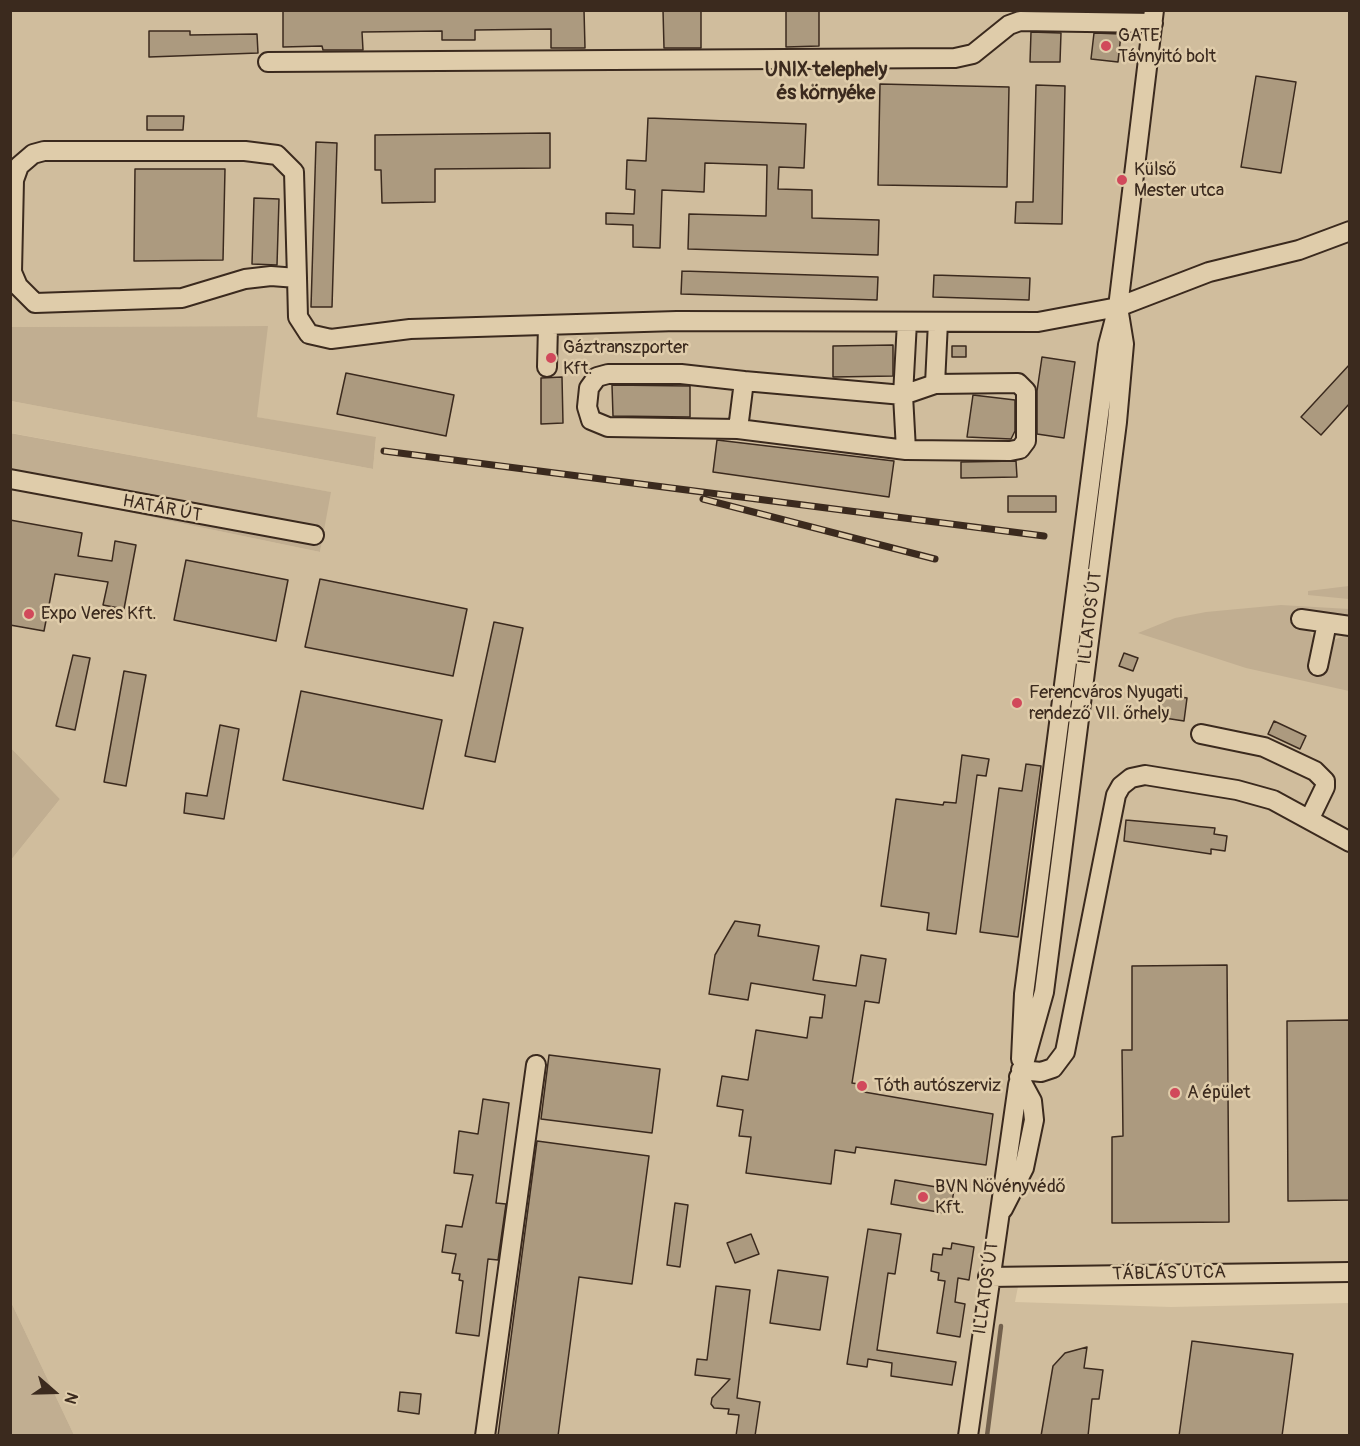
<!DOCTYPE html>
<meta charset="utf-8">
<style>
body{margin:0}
#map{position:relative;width:1360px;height:1446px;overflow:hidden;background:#dfccaa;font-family:Pangolin,sans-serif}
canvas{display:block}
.frame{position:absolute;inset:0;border:12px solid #3b2a1e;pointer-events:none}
.north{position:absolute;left:24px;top:1362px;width:60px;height:60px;-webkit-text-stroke:4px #dfccaa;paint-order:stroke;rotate:110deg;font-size:16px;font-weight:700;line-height:24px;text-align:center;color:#3b2a1e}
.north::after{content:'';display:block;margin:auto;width:21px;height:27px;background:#3b2a1e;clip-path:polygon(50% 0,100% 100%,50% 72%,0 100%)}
</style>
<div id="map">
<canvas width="1360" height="1446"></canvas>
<div class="frame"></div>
<div class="north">N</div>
</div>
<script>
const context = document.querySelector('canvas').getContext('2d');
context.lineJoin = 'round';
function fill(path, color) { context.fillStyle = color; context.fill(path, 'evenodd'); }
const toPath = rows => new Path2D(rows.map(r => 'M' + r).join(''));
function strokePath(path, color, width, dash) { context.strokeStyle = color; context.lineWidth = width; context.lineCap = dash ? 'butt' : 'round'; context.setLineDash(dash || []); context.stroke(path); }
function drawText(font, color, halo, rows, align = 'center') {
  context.font = font + ' Pangolin,sans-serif'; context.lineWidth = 5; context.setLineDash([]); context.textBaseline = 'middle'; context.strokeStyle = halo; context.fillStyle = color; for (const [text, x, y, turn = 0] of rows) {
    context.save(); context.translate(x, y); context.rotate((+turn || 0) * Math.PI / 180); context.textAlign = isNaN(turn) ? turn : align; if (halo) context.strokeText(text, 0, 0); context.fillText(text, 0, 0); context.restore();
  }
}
const built = toPath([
 [11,11,1349,11,1349,1262,1022,1266,1015,1302,1171,1307,1349,1303,1349,1435,74,1435,11,1302,11,860,60,799,11,748,11,488,320,552,330,492,11,433,11,401,373,469,376,438,256,417,267,326,11,327]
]);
const green = toPath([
 [268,326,257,417,376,437,373,469,11,401,11,327],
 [10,433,331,492,320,552,11,488],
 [1349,586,1349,599,1308,595,1308,591],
 [1281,605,1349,609,1349,621,1300,623,1309,630,1315,642,1332,641,1349,633,1349,691,1246,668,1138,633,1175,618,1206,612],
 [11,748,60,799,11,860],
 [11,1302,74,1435,11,1435]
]);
const stream = toPath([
 [987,1436,1001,1326]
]);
const building = toPath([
 [283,10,584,10,585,48,551,48,551,29,475,30,475,40,442,40,442,31,362,32,363,50,323,50,322,46,283,47,283,10],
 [663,10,701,10,701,48,664,48,663,10],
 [786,10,819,10,819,46,786,47,786,10],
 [149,31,190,31,190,35,257,34,258,53,149,57,149,31],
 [1031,32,1061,33,1060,62,1030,62,1031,32],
 [1094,33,1121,34,1118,62,1091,59,1094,33],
 [1256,76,1296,82,1281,173,1241,167,1256,76],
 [880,84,1009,87,1007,187,878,185,880,84],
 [1036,85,1065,86,1062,224,1015,223,1016,202,1033,202,1036,85],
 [147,116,184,116,183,130,147,130,147,116],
 [648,118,806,124,804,168,779,167,778,189,812,190,812,218,879,220,878,255,688,249,689,214,766,216,767,165,705,163,704,192,662,190,660,248,633,247,633,225,606,224,606,213,634,214,635,190,626,189,627,160,646,161,648,118],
 [550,133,550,168,435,169,435,202,382,203,381,170,375,170,375,135,550,133],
 [316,142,337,143,332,307,311,307,316,142],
 [135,169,225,169,223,260,134,261,135,169],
 [254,198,279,199,277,265,252,264,254,198],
 [682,271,878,277,877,300,681,294,682,271],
 [934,275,1030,278,1029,300,933,297,934,275],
 [893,345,893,376,833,377,833,346,893,345],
 [952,346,966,346,966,357,952,357,952,346],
 [1042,357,1075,362,1064,438,1037,434,1037,391,1042,357],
 [1350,364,1350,403,1321,435,1301,417,1350,364],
 [346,373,454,395,446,436,337,414,346,373],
 [562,377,563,423,541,424,541,378,562,377],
 [612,385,690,386,690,417,613,416,612,385],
 [973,395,1015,400,1015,431,1011,439,967,437,973,395],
 [717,440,894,461,889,497,713,472,717,440],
 [1016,461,1017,477,961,478,961,462,1016,461],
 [1008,496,1056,496,1056,512,1008,512,1008,496],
 [10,520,82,533,78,556,112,561,115,541,136,545,124,609,103,605,108,582,55,574,44,631,10,625,10,520],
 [186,560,288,580,276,641,174,620,186,560],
 [320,579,467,609,453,676,305,647,320,579],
 [494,622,523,628,495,762,465,756,494,622],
 [1124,653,1138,658,1133,671,1119,666,1124,653],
 [73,655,90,658,75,730,56,726,73,655],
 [124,671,146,675,126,786,104,782,124,671],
 [301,691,442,720,423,809,283,780,301,691],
 [1161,694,1187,698,1184,721,1158,717,1161,694],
 [1274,721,1306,736,1300,749,1268,734,1274,721],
 [220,725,239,729,224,819,184,813,186,793,207,796,220,725],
 [962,755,989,759,986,776,977,775,956,934,927,930,929,913,881,906,896,799,943,805,944,802,956,803,962,755],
 [1026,764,1041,766,1018,937,980,932,999,788,1022,791,1026,764],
 [1126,820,1215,828,1214,834,1227,836,1225,851,1211,849,1211,854,1124,841,1126,820],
 [735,921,760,925,758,936,819,946,813,980,856,986,861,955,886,959,879,1003,865,1001,852,1083,865,1085,864,1092,993,1114,986,1165,856,1147,855,1153,835,1150,831,1184,746,1173,751,1137,739,1136,743,1110,717,1106,722,1076,748,1080,756,1030,807,1038,810,1017,822,1018,825,995,751,983,748,1000,709,994,715,955,735,921],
 [1227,965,1229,1222,1112,1223,1112,1137,1123,1136,1122,1050,1132,1050,1132,966,1227,965],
 [1350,1020,1350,1200,1288,1201,1287,1021,1350,1020],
 [549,1055,660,1069,652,1133,541,1119,549,1055],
 [483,1099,509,1103,496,1203,506,1204,498,1260,488,1259,479,1336,456,1333,463,1281,459,1280,460,1274,452,1273,456,1254,442,1252,446,1225,462,1227,473,1175,454,1173,459,1131,478,1134,483,1099],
 [537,1141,649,1156,632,1284,579,1277,558,1436,498,1436,537,1141],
 [895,1180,954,1190,950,1214,891,1204,895,1180],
 [675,1203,688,1205,680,1267,667,1265,675,1203],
 [868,1229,901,1234,895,1274,888,1273,877,1350,956,1362,952,1385,891,1376,892,1363,868,1359,867,1367,847,1364,868,1229],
 [751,1234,759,1254,735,1263,727,1243,751,1234],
 [952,1243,974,1247,969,1280,958,1278,955,1302,965,1304,960,1337,937,1333,945,1281,938,1280,939,1273,931,1271,933,1254,942,1255,943,1248,951,1249,952,1243],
 [778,1270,828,1277,820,1330,770,1323,778,1270],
 [716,1286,750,1290,737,1398,760,1402,755,1436,736,1436,739,1415,728,1414,729,1409,714,1408,711,1404,712,1398,730,1379,695,1375,697,1359,707,1360,716,1286],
 [1192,1341,1293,1354,1282,1436,1179,1436,1192,1341],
 [1087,1347,1084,1368,1103,1370,1099,1399,1092,1399,1088,1436,1041,1436,1053,1366,1065,1353,1087,1347],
 [400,1392,421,1394,419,1414,398,1411,400,1392]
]);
const minor = toPath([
 [268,62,955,58,973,54,1009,25,1020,21,1153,23],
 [297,278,271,276,245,279,182,298,35,303,18,286,12,272,14,180,19,166,33,154,44,151,245,151,277,155,294,172,297,278,298,317,309,334,331,339,410,329,677,321,1038,322,1118,307,1209,272,1299,250,1350,231],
 [547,367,548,325],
 [935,384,938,322],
 [738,429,608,427,591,420,587,407,589,388,597,377,608,374,681,374,744,381],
 [906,450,738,429,744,381,903,395,935,384,1018,383,1026,391,1026,441,1020,449,1010,451,906,450,903,395,907,322],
 [10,479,314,535],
 [1301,619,1350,626],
 [1318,666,1327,623],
 [1201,734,1264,747,1315,771,1325,781,1325,787,1310,818],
 [1021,1059,1024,994,1108,345,1118,307,1154,10],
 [1021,1070,1041,1072,1053,1068,1065,1052,1116,795,1121,786,1131,778,1145,775,1237,790,1273,800,1350,842],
 [1003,1209,1024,1168,1034,1120,1032,1101,1019,1077],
 [988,1277,1350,1272],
 [485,1436,536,1065],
 [968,1436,1018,1085,1044,992,1117,422,1124,344,1118,307]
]);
const rail = toPath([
 [384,451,1044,536],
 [703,499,935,559]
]);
const markers = [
 [1106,46,6,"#d1495b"],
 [1122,180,6,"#d1495b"],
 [551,358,6,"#d1495b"],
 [29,614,6,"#d1495b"],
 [1017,703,6,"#d1495b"],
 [862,1086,6,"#d1495b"],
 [1175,1093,6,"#d1495b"],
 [923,1197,6,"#d1495b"]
];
const poiNames = [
 ["GATE",1118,36],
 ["Távnyitó bolt",1118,57],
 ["Külső",1134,170],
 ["Mester utca",1134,191],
 ["Gáztranszporter",563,348],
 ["Kft.",563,369],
 ["Expo Veres Kft.",41,614],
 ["Ferencváros Nyugati",1029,693],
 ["rendező VII. őrhely",1029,714],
 ["Tóth autószerviz",874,1086],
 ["A épület",1187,1093],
 ["BVN Növényvédő",935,1187],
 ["Kft.",935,1208]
];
const streetNames = [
 ["HATÁR ÚT",162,509,11],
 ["ILLATOS ÚT",1091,618,-83],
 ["TÁBLÁS UTCA",1169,1274,-1],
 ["ILLATOS ÚT",987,1288,-82]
];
const neighbourhoodNames = [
 ["UNIX telephely",826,71],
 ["és környéke",826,94]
];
fill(built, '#d0bd9d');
fill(green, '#c1ae91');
strokePath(stream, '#73614d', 4.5);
fill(building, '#ac9a7f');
strokePath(building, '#3b2a1e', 1.5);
strokePath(minor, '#3b2a1e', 22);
strokePath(minor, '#dfccaa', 18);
strokePath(rail, '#3b2a1e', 7);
strokePath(rail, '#dfccaa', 4.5, [14]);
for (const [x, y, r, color] of markers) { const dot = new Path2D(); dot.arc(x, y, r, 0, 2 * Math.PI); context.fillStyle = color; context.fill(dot); strokePath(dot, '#dfccaa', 2); }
drawText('18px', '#3b2a1e', '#dfccaa', poiNames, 'left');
drawText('18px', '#3b2a1e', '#dfccaa', streetNames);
drawText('bold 20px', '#3b2a1e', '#dfccaa', neighbourhoodNames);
</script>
